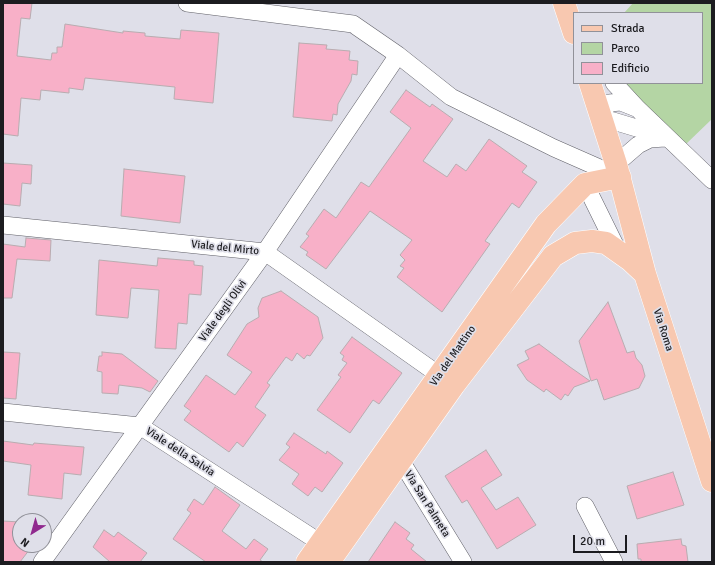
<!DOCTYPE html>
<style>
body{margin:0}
#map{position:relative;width:715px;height:565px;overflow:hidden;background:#dfdfe9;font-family:Signika,sans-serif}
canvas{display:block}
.frame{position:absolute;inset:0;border:4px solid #1c1c20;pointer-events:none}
.legend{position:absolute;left:573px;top:12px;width:130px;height:72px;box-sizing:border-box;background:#dfdfe9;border:1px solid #919199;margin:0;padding:5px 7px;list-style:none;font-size:12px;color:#1c1c20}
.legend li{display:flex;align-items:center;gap:8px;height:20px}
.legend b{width:20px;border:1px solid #919199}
.north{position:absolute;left:12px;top:513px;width:40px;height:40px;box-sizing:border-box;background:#dfdfe9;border:1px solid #919199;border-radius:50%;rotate:217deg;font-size:11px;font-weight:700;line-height:16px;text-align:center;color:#1c1c20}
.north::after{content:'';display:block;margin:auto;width:14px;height:18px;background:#90298e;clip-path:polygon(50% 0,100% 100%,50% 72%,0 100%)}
.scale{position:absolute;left:573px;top:535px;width:54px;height:18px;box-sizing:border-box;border:2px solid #1c1c20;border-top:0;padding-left:5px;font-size:12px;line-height:14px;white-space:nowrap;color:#1c1c20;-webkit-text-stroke:3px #dfdfe9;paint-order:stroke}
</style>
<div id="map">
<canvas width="715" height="565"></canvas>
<div class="frame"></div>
<ul class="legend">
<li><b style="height:5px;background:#f8c8b0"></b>Strada</li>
<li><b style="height:11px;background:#b4d5a4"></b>Parco</li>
<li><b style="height:11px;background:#f8b0c8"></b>Edificio</li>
</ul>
<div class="north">N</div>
<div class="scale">20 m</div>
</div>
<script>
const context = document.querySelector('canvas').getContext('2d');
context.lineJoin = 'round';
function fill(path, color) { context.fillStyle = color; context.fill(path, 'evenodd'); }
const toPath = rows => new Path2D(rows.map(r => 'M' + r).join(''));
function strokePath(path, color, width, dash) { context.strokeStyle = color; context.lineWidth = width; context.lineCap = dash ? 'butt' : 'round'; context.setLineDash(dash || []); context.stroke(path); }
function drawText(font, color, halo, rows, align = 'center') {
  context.font = font + ' Signika,sans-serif'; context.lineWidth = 3.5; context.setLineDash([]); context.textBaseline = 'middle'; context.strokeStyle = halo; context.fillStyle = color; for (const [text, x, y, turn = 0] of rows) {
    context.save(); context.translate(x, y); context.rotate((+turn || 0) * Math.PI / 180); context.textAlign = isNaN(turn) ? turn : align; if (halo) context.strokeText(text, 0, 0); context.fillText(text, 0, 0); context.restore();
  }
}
const green = toPath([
 [633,3,712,3,712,119,685,145,624,83,702,83,702,13,624,13]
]);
const building = toPath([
 [3,3,32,3,30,19,21,18,17,56,51,60,52,53,57,53,57,47,62,47,65,24,123,33,123,31,145,33,145,36,180,39,181,30,219,33,213,103,174,99,175,87,85,78,83,90,69,88,69,93,41,90,40,100,21,98,18,136,3,134,3,3],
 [299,43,327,45,326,49,350,51,349,60,358,61,357,75,352,74,351,81,338,104,337,115,333,114,332,121,293,117,299,43],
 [406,90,430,107,432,104,453,119,423,161,447,177,456,164,466,171,489,139,527,166,522,172,537,182,519,208,512,203,485,241,490,244,442,312,397,277,404,268,400,266,405,260,400,255,412,240,370,211,326,269,306,255,308,252,300,247,309,236,306,234,324,209,336,218,361,182,369,187,411,128,390,112,406,90],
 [3,163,32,165,31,184,22,183,20,206,3,204,3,163],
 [124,169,185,176,180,223,121,216,124,169],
 [26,238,51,240,50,261,17,259,12,298,3,298,3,244,25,247,26,238],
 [158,258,194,261,194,265,203,266,201,295,189,294,187,324,178,323,176,349,155,348,159,290,131,288,128,318,96,315,99,260,157,266,158,258],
 [281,291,318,317,323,338,310,356,307,355,304,359,297,353,292,361,286,357,267,383,270,385,255,407,266,415,243,447,237,442,229,452,184,420,191,411,184,406,206,375,235,395,252,372,227,355,247,324,259,317,258,308,262,298,281,291],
 [608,302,627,353,634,351,636,358,642,365,645,376,639,388,604,400,597,379,591,381,579,341,608,302],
 [352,337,402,373,379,404,373,400,350,433,317,410,341,377,338,375,347,363,342,360,344,356,340,353,352,337],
 [539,344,570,367,590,381,574,387,568,396,565,394,561,400,546,389,544,392,527,380,517,365,529,359,525,351,539,344],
 [3,352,20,353,16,399,3,398,3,352],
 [102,352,122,354,158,381,150,392,142,388,119,385,118,394,102,393,102,372,97,371,99,356,102,356,102,352],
 [294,433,326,454,327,451,343,463,322,492,315,487,308,496,292,484,299,474,279,460,290,447,286,444,294,433],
 [3,441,33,445,34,443,84,447,81,475,64,473,62,499,28,495,31,465,3,461,3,441],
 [486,450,502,475,481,488,496,510,518,497,536,525,497,549,467,500,462,503,445,476,486,450],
 [673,472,684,505,637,519,627,486,673,472],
 [215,487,240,505,222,531,246,549,254,539,268,549,260,560,263,562,206,562,173,539,191,513,187,510,194,499,203,505,215,487],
 [3,521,20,522,20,545,33,545,20,562,3,562,3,521],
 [395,522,410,533,406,539,414,545,411,549,427,562,368,562,395,522],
 [104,530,114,537,118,532,147,553,140,562,110,562,93,547,104,530],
 [681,539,682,545,686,546,688,562,641,562,641,559,638,559,637,544,681,539]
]);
const minor = toPath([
 [187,3,353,24,398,55,451,97,554,148,620,177],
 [614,83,638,109,712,180],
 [636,108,621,102,609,103,600,117,663,136],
 [616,164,638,145,650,139,665,138],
 [585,184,618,251],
 [3,225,265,252,449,382],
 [3,412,140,426,330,549],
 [391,454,401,461,463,562],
 [585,506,614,562],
 [42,562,265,252,398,55]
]);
const major = toPath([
 [564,3,574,33],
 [590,83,616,164,645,274,712,481],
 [307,562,546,224,585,184,620,177],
 [329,562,454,385,553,256,575,243,592,241,606,243,630,260,645,274]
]);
const streetNames = [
 ["Viale del Mirto",225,248,6],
 ["Viale degli Olivi",223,311,-54],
 ["Via Roma",663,330,72],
 ["Via del Mattino",453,356,-55],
 ["Viale della Salvia",180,452,33],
 ["Via San Palmeta",427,504,58]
];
fill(green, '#b4d5a4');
fill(building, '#f8b0c8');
strokePath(building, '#b8acb0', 1);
strokePath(minor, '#5f5f67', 18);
strokePath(major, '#fff', 23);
strokePath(minor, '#fff', 17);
strokePath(major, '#f8c8b0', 22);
drawText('11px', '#1c1c20', '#dfdfe9', streetNames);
</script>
